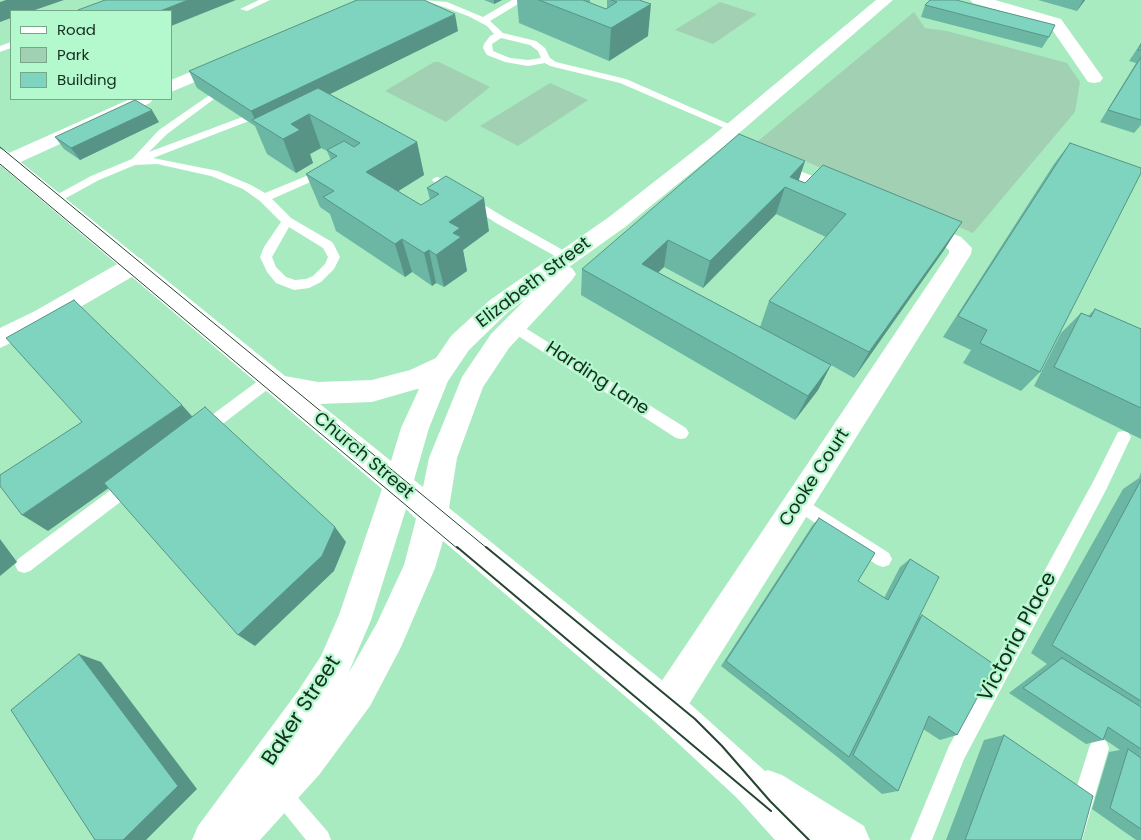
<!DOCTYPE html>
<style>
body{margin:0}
#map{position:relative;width:1141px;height:840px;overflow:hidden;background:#a8ebc0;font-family:Poppins,sans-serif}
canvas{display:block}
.legend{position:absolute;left:10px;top:10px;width:162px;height:90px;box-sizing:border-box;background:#b4f8cd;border:1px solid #74a887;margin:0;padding:6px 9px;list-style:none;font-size:15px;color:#142f1f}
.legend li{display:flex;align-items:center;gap:10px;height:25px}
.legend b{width:25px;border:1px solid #74a887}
</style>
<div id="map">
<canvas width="1141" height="840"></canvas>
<ul class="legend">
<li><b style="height:6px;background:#fff"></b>Road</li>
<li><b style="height:14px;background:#a1d1b2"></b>Park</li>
<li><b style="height:14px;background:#7ed4bf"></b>Building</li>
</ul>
</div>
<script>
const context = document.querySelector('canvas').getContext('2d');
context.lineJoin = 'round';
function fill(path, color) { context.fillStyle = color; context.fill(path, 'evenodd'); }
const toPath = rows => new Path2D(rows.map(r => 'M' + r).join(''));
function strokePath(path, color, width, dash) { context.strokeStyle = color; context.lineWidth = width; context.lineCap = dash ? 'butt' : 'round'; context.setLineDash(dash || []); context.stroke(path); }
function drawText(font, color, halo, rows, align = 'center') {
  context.font = font + ' Poppins,sans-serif'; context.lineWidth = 4.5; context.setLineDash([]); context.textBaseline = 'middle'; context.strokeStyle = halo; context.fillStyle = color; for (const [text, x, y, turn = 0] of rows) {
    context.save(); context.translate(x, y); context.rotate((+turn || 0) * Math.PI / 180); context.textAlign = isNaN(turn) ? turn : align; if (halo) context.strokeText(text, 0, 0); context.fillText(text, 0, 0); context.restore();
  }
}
const green = toPath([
 [720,2,757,14,713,44,675,30],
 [914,12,925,28,947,31,1067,63,1080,82,1075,112,973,233,758,141],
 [434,62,439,62,490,87,446,122,385,91],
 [550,83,588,100,518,146,480,126]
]);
const lane = toPath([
 [259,0,270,0,247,11,240,9,259,0],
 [423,0,447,2,483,17,512,0,518,0,518,4,490,21,503,33,536,41,545,48,550,58,556,62,626,79,738,128,737,130,729,130,620,83,550,66,545,63,528,66,505,62,487,55,483,48,484,44,490,36,494,34,487,26,468,16,441,6,431,3,409,7,405,5,423,0],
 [501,38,530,45,538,51,541,58,528,60,510,58,493,51,492,44,501,38],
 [11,42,11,48,0,52,0,46,11,42],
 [211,94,214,95,214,99,167,134,149,152,245,116,250,119,249,121,153,158,218,171,251,185,265,193,316,172,324,172,326,174,324,176,272,199,291,218,332,242,334,245,340,257,334,269,321,282,309,288,294,290,276,283,267,272,260,257,264,247,281,222,260,201,243,189,211,176,157,164,135,165,99,180,57,203,49,203,47,200,91,176,132,159,159,130,211,94],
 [289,227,323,248,328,257,325,264,313,276,306,279,295,280,286,277,276,267,272,257,289,227],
 [438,177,504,217,570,254,572,257,570,260,562,260,496,223,434,182,432,180,434,178,438,177],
 [514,321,686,428,689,433,686,438,681,439,676,438,509,330,507,326,509,322,514,321],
 [271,373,276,375,278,379,276,383,207,436,202,437,197,436,194,431,197,426,266,375,271,373],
 [1123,431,1128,432,1131,437,1106,490,964,759,932,840,910,840,949,746,1094,480,1118,432,1123,431],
 [130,478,136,480,138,485,136,490,30,571,24,573,18,571,15,565,18,559,124,480,130,478],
 [799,496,889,553,892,559,889,565,883,567,877,565,793,508,791,503,793,498,799,496],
 [1099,738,1106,741,1109,748,1082,840,1060,840,1089,748,1092,741,1099,738],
 [280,781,287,785,328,832,331,840,306,840,273,799,269,792,273,785,280,781]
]);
const street = toPath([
 [970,0,995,0,1061,19,1103,78,1100,82,1094,83,1088,82,1049,25,973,3,970,0],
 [227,57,233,58,235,62,233,66,171,92,171,80,227,57],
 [130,99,153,99,150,103,14,165,7,167,0,165,0,157,130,99],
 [766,158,849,190,852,195,849,200,842,202,835,200,759,168,756,164,759,160,766,158],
 [916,219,961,237,972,248,971,254,679,720,666,725,653,720,648,707,653,694,949,253,949,250,945,247,908,231,905,226,908,221,916,219],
 [134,257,142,259,145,265,142,271,53,323,0,348,0,328,35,311,126,259,134,257]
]);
const secondary = toPath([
 [876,0,893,0,723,147,625,227,569,267,572,268,576,274,572,280,509,348,483,387,457,458,449,508,679,694,765,771,768,770,782,775,864,826,870,840,775,840,737,798,653,720,443,541,435,568,401,647,370,706,319,775,260,840,192,840,198,826,298,691,321,656,339,615,382,489,0,165,0,149,7,151,285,376,318,382,372,380,410,370,436,358,451,336,490,300,609,217,709,139,876,0],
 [526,299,491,334,462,377,429,458,423,487,414,480,429,428,448,381,469,350,508,312,526,299],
 [417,389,419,389,401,428,391,461,320,404,372,402,417,389],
 [406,509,416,519,404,565,377,623,348,674,371,620,406,509]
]);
const tramFar1 = toPath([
 [0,147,488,549],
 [0,164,458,549]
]);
const tram = toPath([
 [457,547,771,811],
 [486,547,695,719,722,746,770,801,809,840]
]);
const wall = toPath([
 [484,0,502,0,494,4],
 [517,0,590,0,590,3,606,9,607,8,607,0,639,0,648,36,609,61,519,23],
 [1038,0,1085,0,1077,11],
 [925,5,1049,37,1042,48,921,17],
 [458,31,330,94,417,142,424,175,398,191,421,205,430,200,427,188,446,176,489,231,463,250,467,271,444,287,436,283,432,286,412,272,405,277,336,231,330,214,320,207,306,174,331,160,327,151,321,148,310,154,313,163,296,173,267,154,255,126,197,88,189,71],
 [1141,43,1141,125,1134,133,1100,122,1136,63,1129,61],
 [159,122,80,160,64,149,55,137],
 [1070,143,1040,372,1021,391,963,363,971,350,943,337,1054,164],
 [805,161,798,180,805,183,962,222,944,250,854,378,831,365,818,390,795,420,581,295,582,269],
 [776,214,826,237,769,301,760,327,658,272,664,267,703,288],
 [1095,309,1141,329,1141,439,1034,386,1061,333,1081,313,1088,316],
 [1141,472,1141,840,1136,840,1092,809,1109,752,1120,750,1104,739,1103,740,1086,744,1009,693,1047,664,1031,653,1123,489,1139,478],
 [819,518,858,581,884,598,900,567,910,559,918,618,922,615,957,735,940,740,923,729,898,791,882,794,840,759,721,666,812,526],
 [1004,735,1081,840,946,840,984,740]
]);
const shadedWall = toPath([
 [6,0,64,0,32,11,11,11,11,18,0,22,0,2],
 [188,0,236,0,171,26,171,11,160,11],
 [494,0,502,0,494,4],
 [1083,0,1085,0,1077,11],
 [651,4,648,36,609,61,611,28],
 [455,14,458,31,263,127,256,122,251,111],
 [152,110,159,122,80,160,71,148],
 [309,114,321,148,310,154,313,163,296,173,283,139,291,124],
 [417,142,424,175,376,205,366,172],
 [805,161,796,189,790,177],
 [785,187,776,214,703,288,710,261],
 [484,198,489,231,463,250,467,271,444,287,436,255,449,222],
 [962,222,944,250,854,378,869,352],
 [402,239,412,272,405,277,395,244],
 [668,240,664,267,639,291,642,264],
 [429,250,436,283,432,286,424,253],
 [831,365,818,390,795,420,808,396],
 [182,405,199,424,48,531,22,515],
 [335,527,346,542,334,571,255,646,238,635],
 [0,539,17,562,0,576],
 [79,654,101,662,197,789,146,840,123,840]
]);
const building = toPath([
 [105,0,188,0,160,11,80,11,78,10,105,0],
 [357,0,424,0,455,14,251,111,189,71,357,0],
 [539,0,583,0,606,9,617,2,611,0,639,0,651,4,611,28,539,0],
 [930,0,956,0,1055,25,1049,37,925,5,930,0],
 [1141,44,1141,50,1138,50,1141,44],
 [1141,57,1141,120,1108,110,1141,57],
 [318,88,417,142,366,172,421,205,439,194,427,188,446,176,484,198,449,222,460,228,453,233,461,237,436,255,429,250,424,253,402,239,395,244,323,197,334,191,306,174,337,156,327,150,344,141,354,147,360,143,309,114,291,124,300,130,283,139,252,120,318,88],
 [135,100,152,110,71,148,55,137,135,100],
 [739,134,805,161,790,177,805,183,823,165,962,222,869,352,769,301,846,214,785,187,710,261,668,240,642,264,831,365,808,396,582,269,739,134],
 [1070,143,1141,168,1141,173,1040,372,980,343,987,330,958,316,1070,143],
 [74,300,182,405,22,515,0,486,0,475,82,422,6,338,74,300],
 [1095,309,1141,329,1141,408,1054,367,1081,313,1091,317,1095,309],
 [205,407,335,527,322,556,238,635,104,483,205,407],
 [1141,480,1141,701,1052,645,1141,480],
 [819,518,875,553,858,581,888,600,910,559,939,577,849,757,726,661,819,518],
 [922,615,995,665,957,735,929,716,898,791,853,755,922,615],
 [79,654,178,786,123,840,95,840,11,710,79,654],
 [1062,658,1141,707,1141,749,1108,727,1103,740,1023,688,1062,658],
 [1004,735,1093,796,1081,840,965,840,1004,735],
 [1128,749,1141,758,1141,829,1110,808,1128,749]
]);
const streetNames = [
 ["Elizabeth Street",534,283,-37],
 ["Harding Lane",597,379,33],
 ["Church Street",363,456,40],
 ["Cooke Court",815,478,-57]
];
const nearStreetnames = [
 ["Victoria Place",1018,637,-62],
 ["Baker Street",302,711,-57]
];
fill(green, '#a1d1b2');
fill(lane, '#fff');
fill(street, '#fff');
fill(secondary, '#fff');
strokePath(tramFar1, '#264532', 1);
strokePath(tram, '#264532', 2);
fill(wall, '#6cb6a4');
fill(shadedWall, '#589486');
fill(building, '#7ed4bf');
strokePath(building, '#589486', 1);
drawText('18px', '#142f1f', '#b4f8cd', streetNames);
drawText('21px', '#142f1f', '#b4f8cd', nearStreetnames);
</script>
